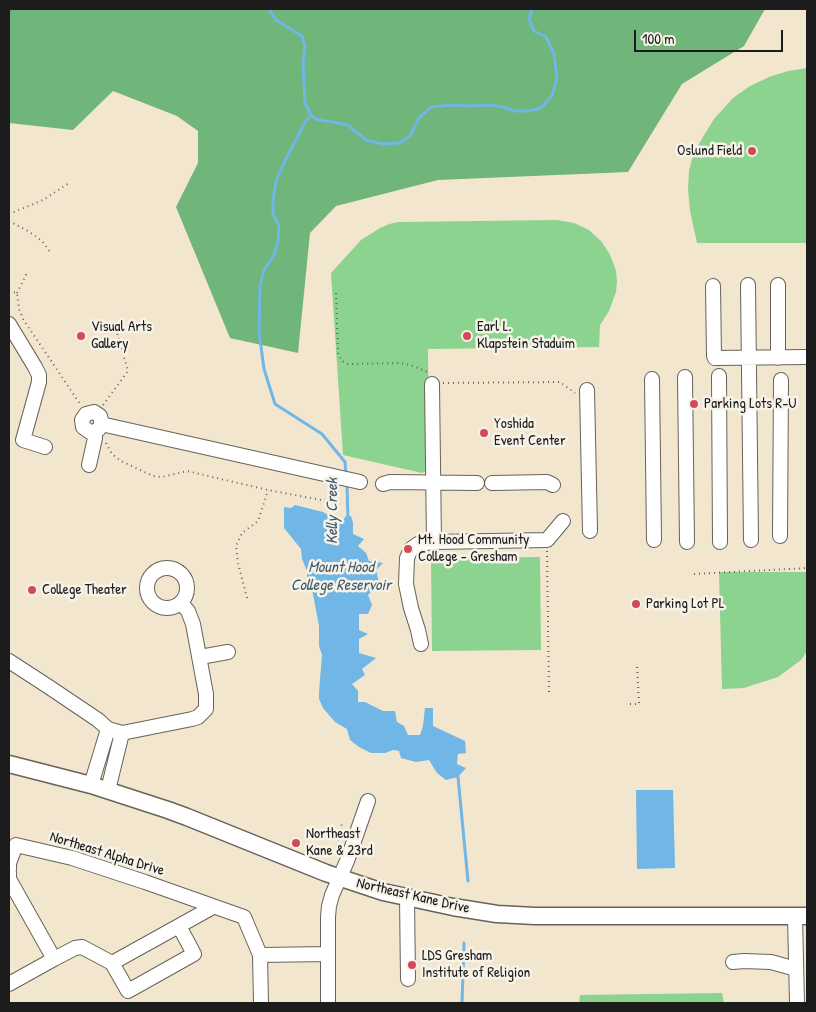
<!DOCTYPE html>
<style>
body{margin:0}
#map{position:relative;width:816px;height:1012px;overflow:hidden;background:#f3e6ce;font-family:"Patrick Hand",sans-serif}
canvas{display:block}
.frame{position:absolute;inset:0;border:10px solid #1c1c1c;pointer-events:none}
.scale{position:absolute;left:634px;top:30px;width:149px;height:22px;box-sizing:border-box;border:2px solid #1c1c1c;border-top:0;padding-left:6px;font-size:15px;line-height:18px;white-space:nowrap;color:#1c1c1c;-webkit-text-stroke:4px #f7f3e8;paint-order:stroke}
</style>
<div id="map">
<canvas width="816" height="1012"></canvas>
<div class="frame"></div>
<div class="scale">100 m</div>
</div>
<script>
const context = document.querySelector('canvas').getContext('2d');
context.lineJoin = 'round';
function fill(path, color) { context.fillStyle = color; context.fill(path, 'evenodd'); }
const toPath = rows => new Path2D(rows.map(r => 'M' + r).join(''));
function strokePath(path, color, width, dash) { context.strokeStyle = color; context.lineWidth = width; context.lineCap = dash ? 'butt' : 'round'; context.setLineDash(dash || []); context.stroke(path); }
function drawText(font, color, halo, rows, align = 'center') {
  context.font = font + ' "Patrick Hand",sans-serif'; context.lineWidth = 5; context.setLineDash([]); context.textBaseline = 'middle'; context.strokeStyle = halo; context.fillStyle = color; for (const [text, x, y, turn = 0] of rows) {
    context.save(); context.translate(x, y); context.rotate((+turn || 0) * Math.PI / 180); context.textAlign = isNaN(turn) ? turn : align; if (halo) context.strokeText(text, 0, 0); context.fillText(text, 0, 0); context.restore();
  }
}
const green = toPath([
 [807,68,807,243,697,243,690,211,688,190,689,171,692,159,700,142,714,119,733,98,750,86,769,77,788,71],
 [557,220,574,223,589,230,601,241,609,253,613,262,616,271,617,281,616,292,609,311,600,325,599,347,428,349,429,470,422,473,343,455,331,273,361,240,380,228,389,224,399,222],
 [540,557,541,650,432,651,431,558],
 [719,572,807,572,807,651,801,660,778,677,744,688,722,689],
 [722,993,724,1003,579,1003,580,995]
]);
const forest = toPath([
 [9,9,765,9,744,46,682,84,628,172,438,180,336,206,310,233,298,353,230,338,176,207,198,163,198,131,177,116,113,91,73,130,9,123]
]);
const water = toPath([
 [295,505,323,512,341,522,346,516,351,516,353,523,353,534,364,539,358,546,366,553,369,561,383,563,376,570,379,583,368,595,372,605,368,614,359,614,359,630,368,634,359,639,359,653,376,658,362,669,365,675,352,684,358,691,358,702,365,702,383,711,395,711,397,722,404,726,408,735,420,735,423,726,425,708,433,708,433,726,465,741,466,753,458,754,457,764,466,768,458,777,446,780,437,773,429,760,416,762,401,758,399,751,393,750,385,753,371,753,359,747,350,740,347,729,335,722,323,708,319,699,319,692,322,655,319,646,319,626,311,584,307,578,307,571,302,559,301,549,284,528,284,507,291,508],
 [636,790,673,790,675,868,637,869]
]);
const stream = toPath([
 [269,9,276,20,302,36,305,46,303,63,305,103,311,115,316,119,348,125,366,140,382,144,399,143,410,136,419,118,431,107,450,105,471,106,490,105,503,107,515,111,528,111,541,108,552,96,557,78,554,54,546,37,534,31,529,19,532,9],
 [311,115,305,122,285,161,276,181,273,200,273,213,279,226,278,242,274,255,264,270,260,286,259,332,264,369,275,404,322,434,345,462,346,475],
 [347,484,348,520],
 [456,775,458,777,468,881],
 [462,1003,464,943]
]);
const path = toPath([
 [9,214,43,200,69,183],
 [9,221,28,231,42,241,51,253],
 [9,291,17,293,19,309,23,319,80,404],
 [17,293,26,275,24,271],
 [336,293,338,354,342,361,348,364,401,363,411,365,430,373],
 [443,383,560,382,575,393],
 [103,405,128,371,115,326],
 [106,443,112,454,121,461,153,476,162,477,187,471,268,490,332,502],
 [547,551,549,694],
 [694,574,807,568],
 [247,598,238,563,236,546,242,533,258,521,268,490],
 [630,704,639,704,637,664],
 [338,850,337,844,342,823]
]);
const minor = toPath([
 [748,285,751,540],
 [778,285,778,358],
 [713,286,714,356,715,358,807,357],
 [9,324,35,367,39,375,39,382,23,440,45,447],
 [719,376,720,542],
 [685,377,687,542],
 [652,379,654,540],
 [432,384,434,542,547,540,563,521],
 [587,390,590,531],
 [101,424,360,482],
 [89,465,95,438,95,431,99,429,101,424,101,420,100,416,94,412,86,414,82,420,83,427,90,432,95,431],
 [492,483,547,482,553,485],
 [383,484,390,482,477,483],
 [780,536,781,380],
 '147 588a20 20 0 1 1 40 0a20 20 0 1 1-40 0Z',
 [421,644,418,630,411,608,406,584,407,558,411,549,418,544,434,542],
 [200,657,228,652],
 [9,661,49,687,98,720,108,729,122,733,192,719,198,717,206,709,206,694,193,624,188,611,181,603],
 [91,785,108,729],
 [108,790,122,733],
 [9,870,9,863,16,845,72,858,145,882,244,917,260,955,328,954],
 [9,873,9,879,54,959,9,984],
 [407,898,408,979],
 [795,916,797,1003],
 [260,955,261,1003],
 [54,959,75,948,82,947,112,963,213,907],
 [733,962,744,961,771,962,796,969],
 [112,963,128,991,194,954,179,926],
 [328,1003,328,917,329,906,332,895,347,861,368,801]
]);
const major = toPath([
 [9,764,91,785,168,810,187,817,326,873,383,892,453,907,497,914,535,916,807,916]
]);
const markers = [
 [752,151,5,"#d1495b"],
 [81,336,5,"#d1495b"],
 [467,336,5,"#d1495b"],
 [694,404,5,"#d1495b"],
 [484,433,5,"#d1495b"],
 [408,549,5,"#d1495b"],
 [32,590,5,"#d1495b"],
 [636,604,5,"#d1495b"],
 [296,843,5,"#d1495b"],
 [412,965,5,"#d1495b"]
];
const poiNames = [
 ["Oslund Field",742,151,"right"],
 ["Visual Arts",91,327],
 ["Gallery",91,344],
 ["Earl L.",477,327],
 ["Klapstein Staduim",477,344],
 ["Parking Lots R-U",704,404],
 ["Yoshida",494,424],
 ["Event Center",494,441],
 ["Mt. Hood Community",418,540],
 ["College - Gresham",418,557],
 ["College Theater",42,590],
 ["Parking Lot PL",646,604],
 ["Northeast",306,834],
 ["Kane & 23rd",306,851],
 ["LDS Gresham",422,956],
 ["Institute of Religion",422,973]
];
const streetNames = [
 ["Northeast Alpha Drive",107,854,17],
 ["Northeast Kane Drive",413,896,13]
];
const waterNames = [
 ["Kelly Creek",333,511,-90],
 ["Mount Hood",341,568],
 ["College Reservoir",341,586]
];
fill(green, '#8bd38e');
fill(forest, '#70b579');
fill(water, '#70b6e7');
strokePath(stream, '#70b6e7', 3);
strokePath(minor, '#67635a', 16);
strokePath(major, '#67635a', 19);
strokePath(path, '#67635a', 2, [1, 4]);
strokePath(minor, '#fff', 14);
strokePath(major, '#fff', 16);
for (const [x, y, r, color] of markers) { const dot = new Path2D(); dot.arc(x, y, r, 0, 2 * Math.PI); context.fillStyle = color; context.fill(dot); strokePath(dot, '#f7f3e8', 2); }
drawText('15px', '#1c1c1c', '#f7f3e8', poiNames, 'left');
drawText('15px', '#1c1c1c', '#f7f3e8', streetNames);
drawText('italic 16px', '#3e5a6d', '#f7f3e8', waterNames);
</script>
